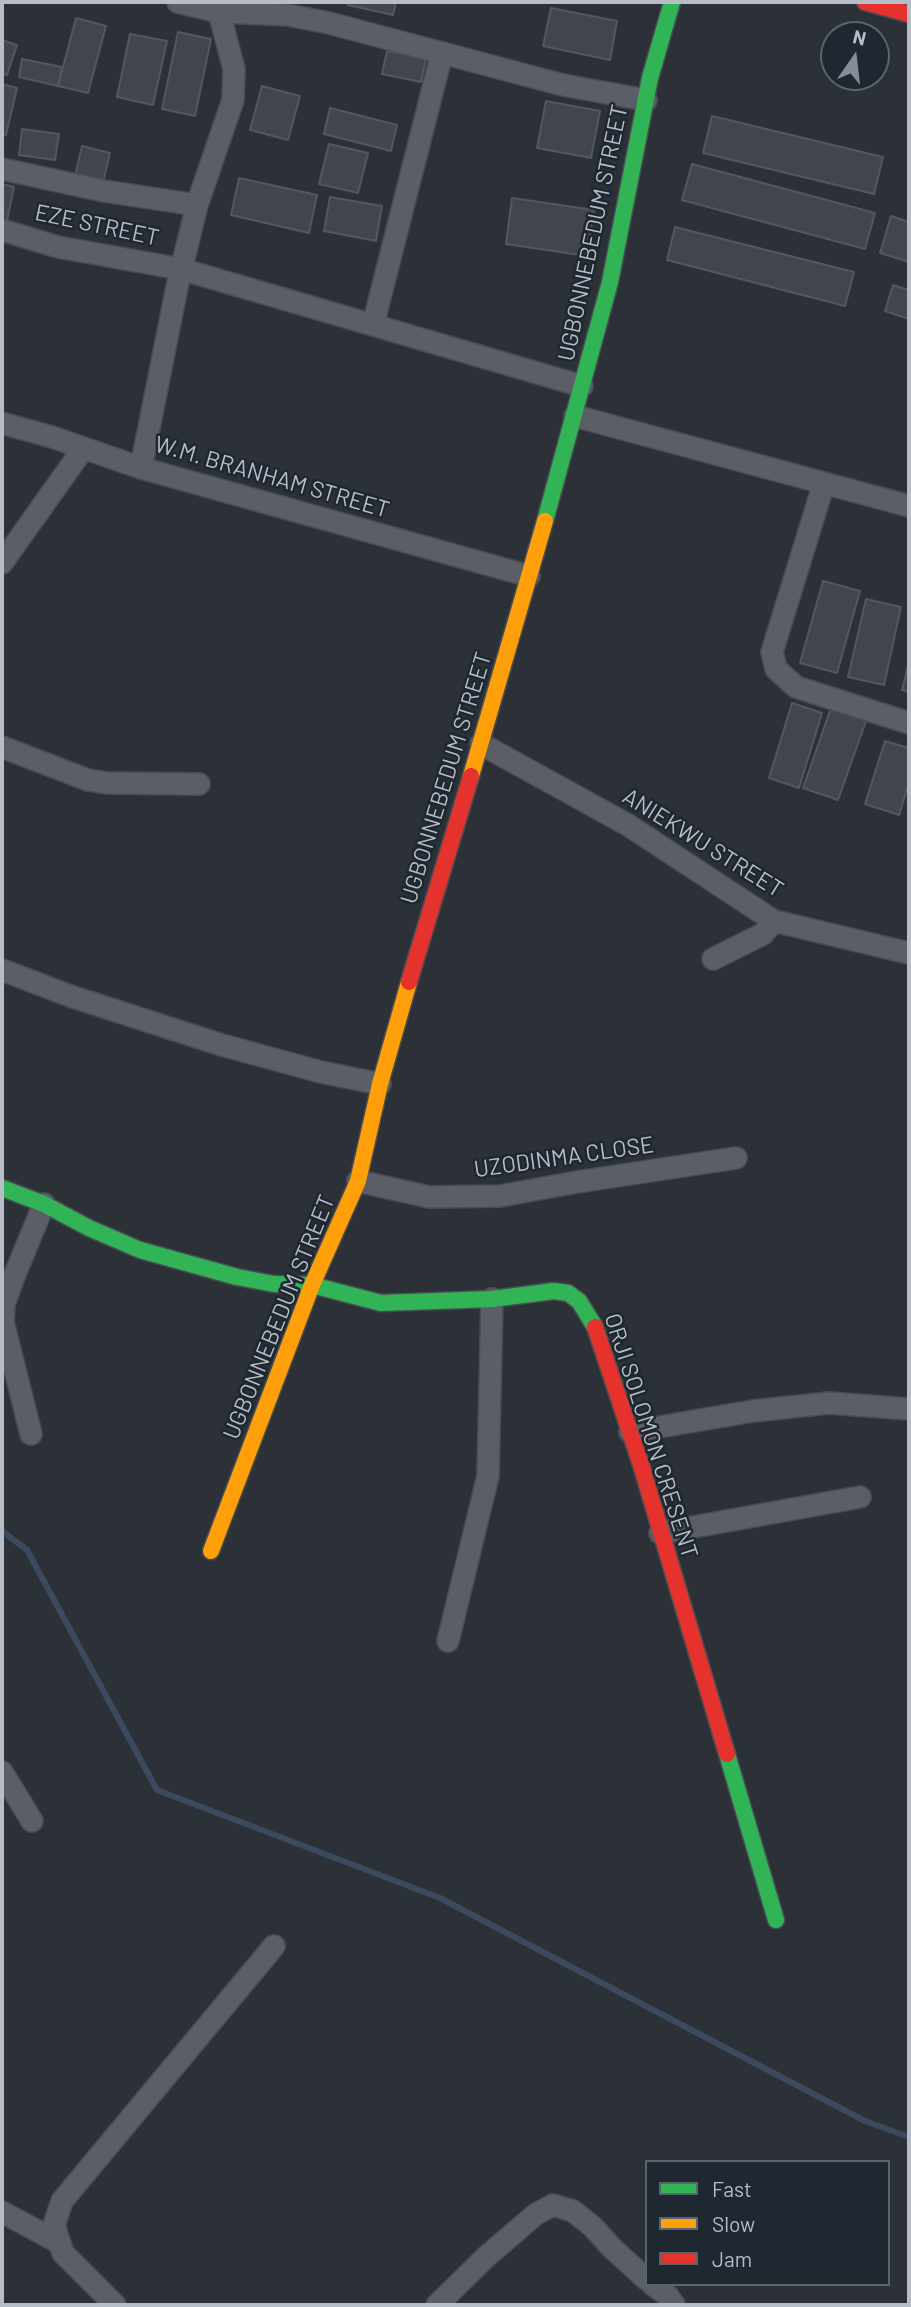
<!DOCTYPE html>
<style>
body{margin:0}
#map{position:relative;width:911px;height:2307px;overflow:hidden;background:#2b3137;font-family:Barlow,sans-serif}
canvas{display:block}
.frame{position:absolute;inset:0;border:4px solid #b6bdc7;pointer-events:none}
.legend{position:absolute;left:645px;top:2160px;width:245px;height:126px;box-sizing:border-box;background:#1f2731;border:2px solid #5b636d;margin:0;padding:9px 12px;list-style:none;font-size:21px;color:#b6bdc7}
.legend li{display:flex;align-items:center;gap:14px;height:35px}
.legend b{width:35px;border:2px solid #5b636d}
.north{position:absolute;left:820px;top:21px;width:70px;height:70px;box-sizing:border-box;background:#1f2731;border:2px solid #5b636d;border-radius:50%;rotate:14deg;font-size:19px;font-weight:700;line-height:28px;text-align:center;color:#b6bdc7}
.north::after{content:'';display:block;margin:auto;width:24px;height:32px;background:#858c95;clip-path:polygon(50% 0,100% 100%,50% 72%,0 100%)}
</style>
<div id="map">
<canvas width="911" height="2307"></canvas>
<div class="frame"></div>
<ul class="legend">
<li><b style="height:9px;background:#30b455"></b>Fast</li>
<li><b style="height:9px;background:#ff9f0a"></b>Slow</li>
<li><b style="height:9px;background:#e5322d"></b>Jam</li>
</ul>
<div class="north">N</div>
</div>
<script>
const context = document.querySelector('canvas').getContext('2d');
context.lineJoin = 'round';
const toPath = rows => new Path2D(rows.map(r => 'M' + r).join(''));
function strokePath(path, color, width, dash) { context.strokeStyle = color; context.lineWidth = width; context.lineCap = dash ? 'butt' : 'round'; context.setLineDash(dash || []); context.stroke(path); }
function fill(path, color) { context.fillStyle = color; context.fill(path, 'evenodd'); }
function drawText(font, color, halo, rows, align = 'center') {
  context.font = font + ' Barlow,sans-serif'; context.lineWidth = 5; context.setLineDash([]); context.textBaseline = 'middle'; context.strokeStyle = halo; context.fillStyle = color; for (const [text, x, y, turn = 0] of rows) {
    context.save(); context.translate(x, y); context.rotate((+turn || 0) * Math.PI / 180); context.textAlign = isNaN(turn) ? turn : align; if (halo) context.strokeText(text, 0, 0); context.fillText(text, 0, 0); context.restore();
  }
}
const stream = toPath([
 [2,1531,27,1550,157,1790,440,1898,865,2121,909,2137]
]);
const building = toPath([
 [348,2,396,2,393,15,348,5,348,2],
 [551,8,617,21,610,60,543,46,551,8],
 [76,18,106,26,88,93,58,86,76,18],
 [178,32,211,39,195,116,162,109,178,32],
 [130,34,167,41,153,105,117,97,130,34],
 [2,40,17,45,7,75,2,74,2,40],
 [387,51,426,59,421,82,382,74,387,51],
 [22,59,62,67,58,86,19,77,22,59],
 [2,84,17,88,6,135,2,134,2,84],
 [262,86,300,96,288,140,250,130,262,86],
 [546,101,600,111,591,158,537,148,546,101],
 [330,108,397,125,391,151,324,134,330,108],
 [712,116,883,157,874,194,703,153,712,116],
 [22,129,59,134,55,160,19,155,22,129],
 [329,144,368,153,358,193,319,184,329,144],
 [82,146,110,153,103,183,75,176,82,146],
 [692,164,875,213,865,249,682,200,692,164],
 [239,178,317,195,309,233,231,215,239,178],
 [2,184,14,187,7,221,2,220,2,184],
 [330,197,382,206,376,241,324,231,330,197],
 [512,198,594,210,587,256,506,244,512,198],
 [891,216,909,222,909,262,880,253,891,216],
 [675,227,854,272,845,306,667,260,675,227],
 [893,285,909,290,909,319,885,311,893,285],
 [823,581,860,591,837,673,800,663,823,581],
 [866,599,901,607,884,685,848,677,866,599],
 [909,662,909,692,902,690,909,662],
 [792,703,822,713,799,788,769,778,792,703],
 [831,708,866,721,838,800,803,788,831,708],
 [885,741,909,748,909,783,899,815,865,804,885,741]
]);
const street = toPath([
 [178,2,219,12,288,15,329,23,563,85,646,100],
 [2,169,104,191,197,205],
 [2,230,58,247,181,269,373,325,442,53],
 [373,325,582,386],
 [575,416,909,506],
 [2,423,52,437,141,468,529,576],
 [141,468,177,287,197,205,233,100,234,69,219,12],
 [824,483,772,652,776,669,796,687,909,723],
 [2,563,83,449],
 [481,744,628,825,774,921,909,953],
 [2,747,88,780,107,783,199,784],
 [713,959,763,934,774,921],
 [2,970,73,997,222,1045,321,1072,380,1084],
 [358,1181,429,1197,500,1196,577,1182,736,1158],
 [630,1432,753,1411,829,1403,909,1409],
 [31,1434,3,1322,4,1304,15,1274,44,1204],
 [660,1533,860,1497],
 [448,1641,488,1476,492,1299],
 [2,1772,32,1821],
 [2,2212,58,2242],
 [652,2284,667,2295,674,2305],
 [115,2305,63,2253,54,2225,62,2201,274,1946],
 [437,2305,486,2257,536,2214,553,2205,573,2211,593,2227,611,2247,647,2280]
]);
const fast = toPath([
 [545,521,610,282,650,78,672,2],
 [2,1188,44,1204,89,1228,140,1250,237,1277,274,1284,312,1285,381,1303,492,1299,554,1291,568,1293,579,1301,595,1327],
 [727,1754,776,1920]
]);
const slow = toPath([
 [471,776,545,521],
 [211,1551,312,1285,358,1181,380,1084,409,982]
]);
const jam = toPath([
 [865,2,909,14],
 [409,982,471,776],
 [595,1327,642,1468,727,1754]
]);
const streetNames = [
 ["EZE STREET",97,225,12],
 ["UGBONNEBEDUM STREET",593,233,-78],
 ["W.M. BRANHAM STREET",272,477,16],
 ["UGBONNEBEDUM STREET",446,778,-73],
 ["ANIEKWU STREET",703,843,32],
 ["UZODINMA CLOSE",564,1157,-8],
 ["UGBONNEBEDUM STREET",279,1317,-68],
 ["ORJI SOLOMON CRESENT",651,1436,72]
];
strokePath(stream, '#3b4a5f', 6);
fill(building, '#42464c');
strokePath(building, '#53585f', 2);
strokePath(street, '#494d52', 24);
strokePath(fast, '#494d52', 19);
strokePath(slow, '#494d52', 19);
strokePath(jam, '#494d52', 19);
strokePath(street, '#5b5f65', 21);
strokePath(fast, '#30b455', 16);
strokePath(slow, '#ff9f0a', 16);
strokePath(jam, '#e5322d', 16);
drawText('23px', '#b6bdc7', '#1f2731', streetNames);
</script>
